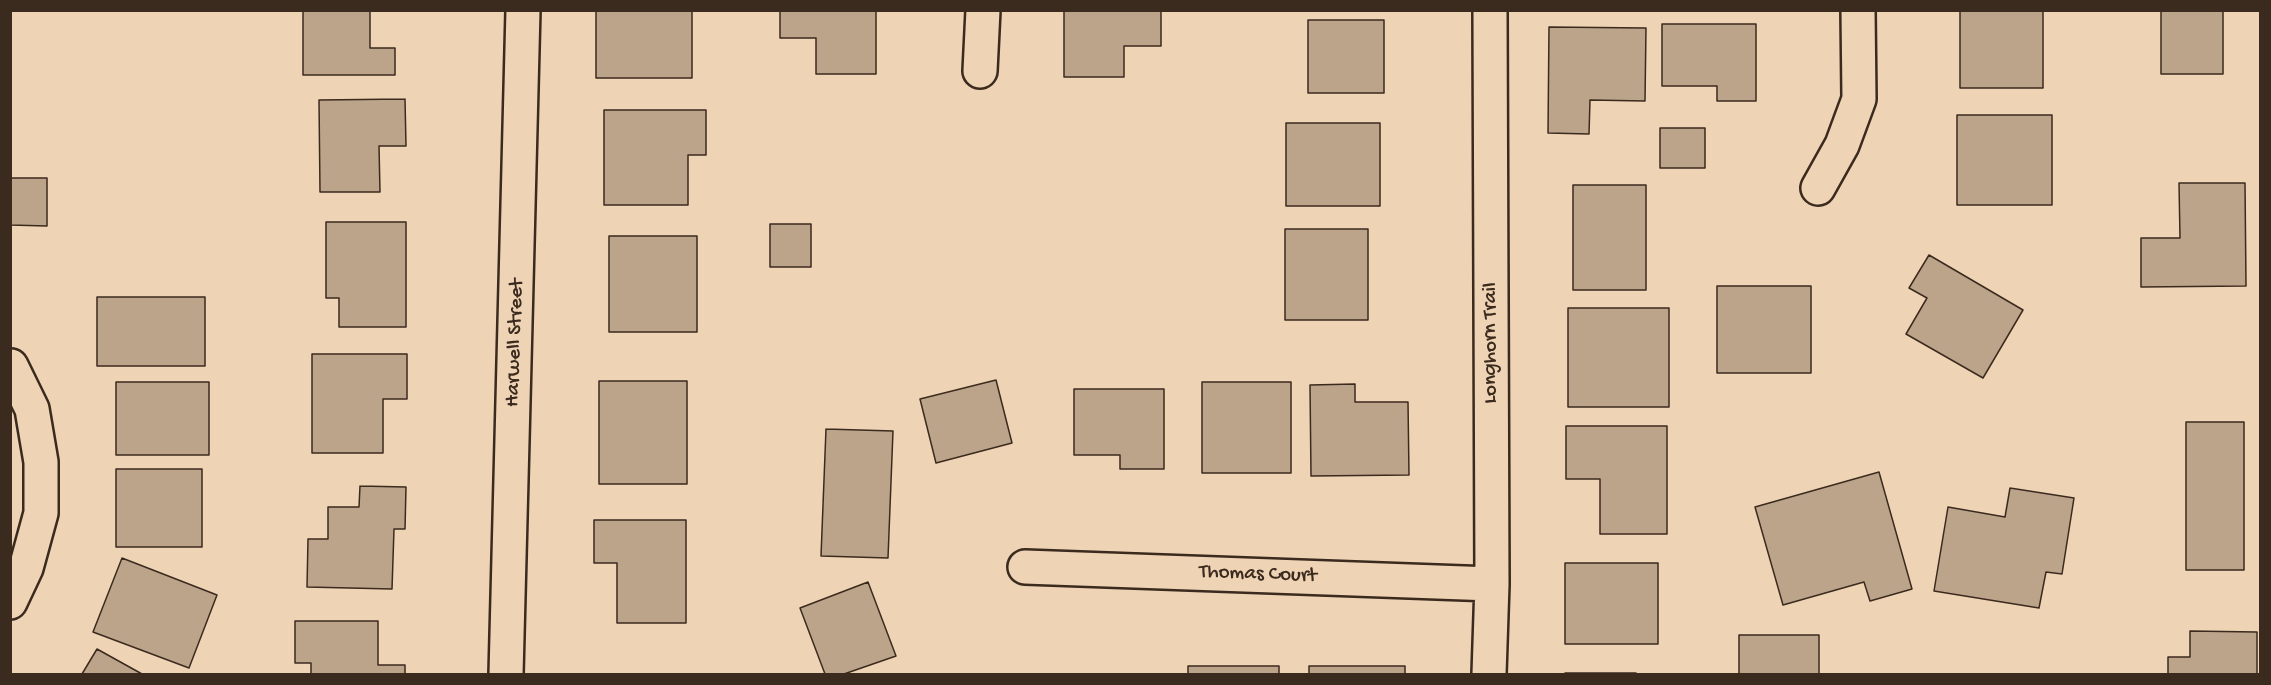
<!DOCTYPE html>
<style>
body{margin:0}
#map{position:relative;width:2271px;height:685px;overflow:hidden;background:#eed3b5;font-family:"Gochi Hand",sans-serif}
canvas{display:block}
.frame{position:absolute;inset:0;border:12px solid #3b2a1e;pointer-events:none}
</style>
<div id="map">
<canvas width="2271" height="685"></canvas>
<div class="frame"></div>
</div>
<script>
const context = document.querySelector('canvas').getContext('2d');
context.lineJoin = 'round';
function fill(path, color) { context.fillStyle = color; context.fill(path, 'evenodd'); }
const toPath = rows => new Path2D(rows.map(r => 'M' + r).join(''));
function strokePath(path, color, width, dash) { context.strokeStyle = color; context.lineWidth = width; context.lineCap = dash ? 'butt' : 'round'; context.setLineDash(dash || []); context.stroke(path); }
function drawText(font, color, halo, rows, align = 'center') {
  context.font = font + ' "Gochi Hand",sans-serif'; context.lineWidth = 5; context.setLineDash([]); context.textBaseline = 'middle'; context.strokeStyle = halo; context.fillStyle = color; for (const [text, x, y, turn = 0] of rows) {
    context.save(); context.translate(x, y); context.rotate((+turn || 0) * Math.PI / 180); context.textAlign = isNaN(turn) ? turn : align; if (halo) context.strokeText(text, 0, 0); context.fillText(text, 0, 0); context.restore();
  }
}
const building = toPath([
 [303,10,370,10,370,48,395,48,395,75,303,75,303,10],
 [596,10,692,10,692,78,596,78,596,10],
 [780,10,876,10,876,74,816,74,816,38,780,38,780,10],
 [1064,10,1161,10,1161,46,1124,46,1124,77,1064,77,1064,10],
 [1960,10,2043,10,2043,88,1960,88,1960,10],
 [2161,10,2223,10,2223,74,2161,74,2161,10],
 [1308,20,1384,20,1384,93,1308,93,1308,20],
 [1662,24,1756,24,1756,101,1717,101,1717,86,1662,86,1662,24],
 [1549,27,1646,28,1645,101,1590,100,1589,134,1548,133,1549,27],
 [405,99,406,146,379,146,380,192,320,192,319,100,405,99],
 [604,110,706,110,706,155,688,155,688,205,604,205,604,110],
 [1957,115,2052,115,2052,205,1957,205,1957,115],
 [1286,123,1380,123,1380,206,1286,206,1286,123],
 [1660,128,1705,128,1705,168,1660,168,1660,128],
 [10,178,47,178,47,226,10,225,10,178],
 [2179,183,2245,183,2246,286,2141,287,2141,238,2180,238,2179,183],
 [1573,185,1646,185,1646,290,1573,290,1573,185],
 [326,222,406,222,406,327,339,327,339,298,326,298,326,222],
 [770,224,811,224,811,267,770,267,770,224],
 [1285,229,1368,229,1368,320,1285,320,1285,229],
 [609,236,697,236,697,332,609,332,609,236],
 [1929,255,2023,310,1983,378,1906,334,1927,298,1909,288,1929,255],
 [1717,286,1811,286,1811,373,1717,373,1717,286],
 [97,297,205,297,205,366,97,366,97,297],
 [1568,308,1669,308,1669,407,1568,407,1568,308],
 [312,354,407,354,407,399,383,399,383,453,312,453,312,354],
 [996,380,1012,443,936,463,920,399,996,380],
 [599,381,687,381,687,484,599,484,599,381],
 [116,382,209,382,209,455,116,455,116,382],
 [1202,382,1291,382,1291,473,1202,473,1202,382],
 [1355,384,1355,402,1408,402,1409,475,1311,476,1310,385,1355,384],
 [1074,389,1164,389,1164,469,1120,469,1120,455,1074,455,1074,389],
 [2186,422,2244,422,2244,570,2186,570,2186,422],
 [1566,426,1667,426,1667,534,1600,534,1600,479,1566,479,1566,426],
 [826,429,893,431,888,558,821,556,826,429],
 [116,469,202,469,202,547,116,547,116,469],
 [1879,472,1912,589,1870,601,1864,582,1783,605,1755,507,1879,472],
 [360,486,406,487,405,529,394,529,392,589,307,587,308,539,328,539,328,507,359,507,360,486],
 [2010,488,2074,498,2062,574,2046,572,2039,608,1934,591,1948,507,2005,517,2010,488],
 [594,520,686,520,686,623,617,623,617,563,594,563,594,520],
 [122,558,217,595,189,668,93,632,122,558],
 [1565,563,1658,563,1658,644,1565,644,1565,563],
 [868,582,896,656,844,674,825,674,800,608,868,582],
 [295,621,378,621,378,665,405,665,405,674,311,674,311,663,295,663,295,621],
 [2190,631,2257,632,2257,674,2168,674,2168,657,2190,657,2190,631],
 [1739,635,1819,635,1819,674,1739,674,1739,635],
 [97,649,142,674,82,674,97,649],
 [1188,666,1279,666,1279,674,1188,674,1188,666],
 [1309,666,1405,666,1405,674,1309,674,1309,666],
 [1565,673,1636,673,1636,674,1565,674,1565,673]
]);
const minor = toPath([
 [980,71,983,10],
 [1818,188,1842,145,1859,99,1858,10],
 [1025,567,1492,584],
 [10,602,26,568,41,513,41,462,32,409,11,366],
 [506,674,523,10],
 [1489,674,1492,584,1490,10]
]);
const streetNames = [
 ["Harwell Street",516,343,-88],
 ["Longhorn Trail",1492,343,-90],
 ["Thomas Court",1258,575,2]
];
fill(building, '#bca48b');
strokePath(building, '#3b2a1e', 1.5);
strokePath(minor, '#3b2a1e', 38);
strokePath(minor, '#eed3b5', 33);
drawText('21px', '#3b2a1e', '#eed3b5', streetNames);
</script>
